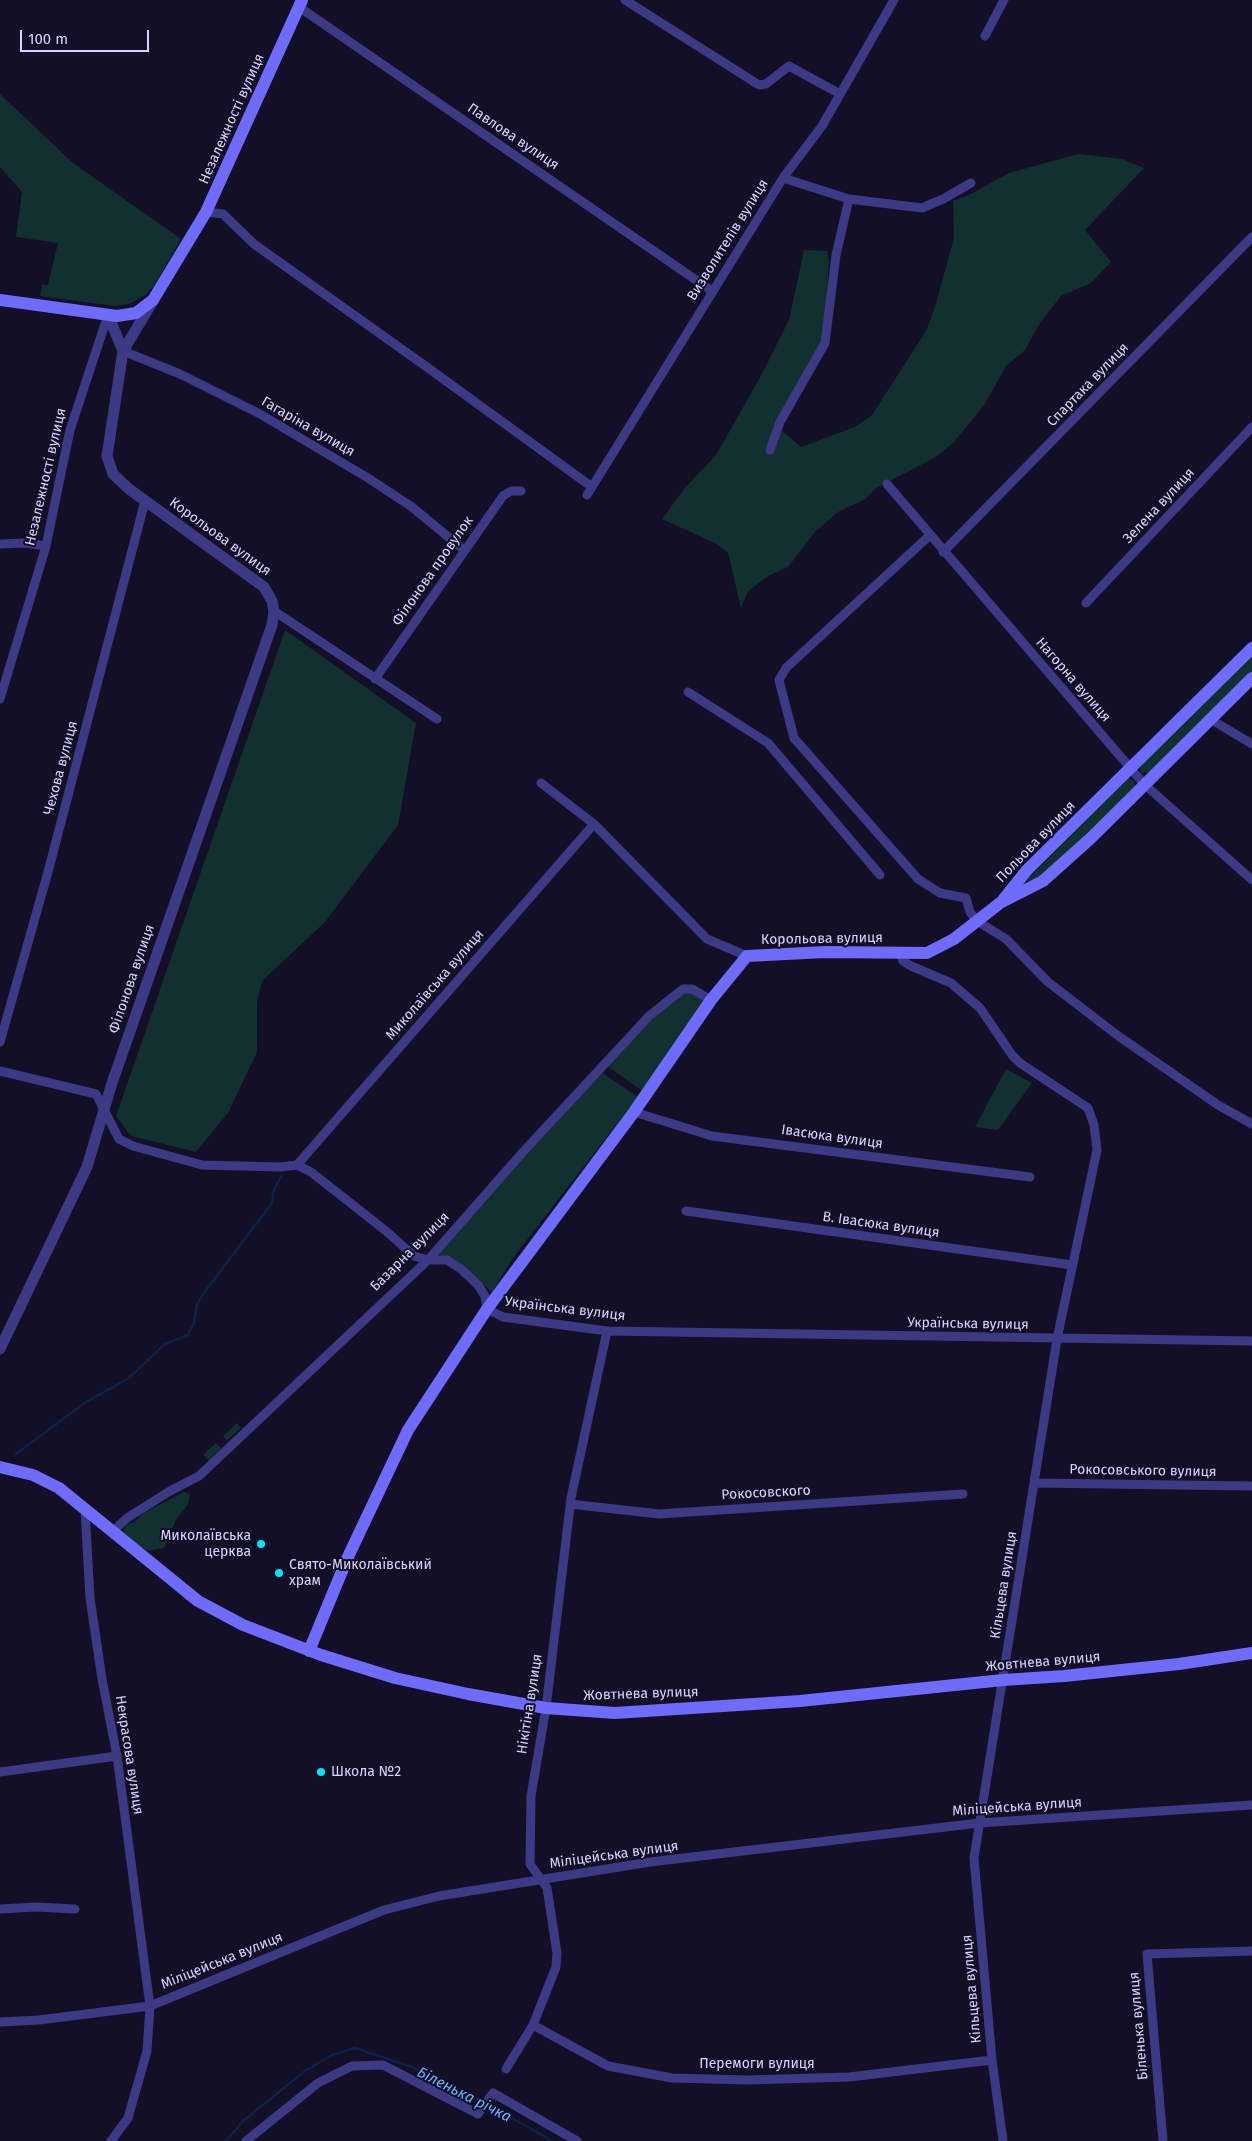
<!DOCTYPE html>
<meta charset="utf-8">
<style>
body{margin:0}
#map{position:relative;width:1252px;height:2141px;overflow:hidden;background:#130f26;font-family:"Fira Sans",sans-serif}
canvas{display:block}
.scale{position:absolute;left:20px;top:30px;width:129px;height:22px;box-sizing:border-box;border:2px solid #d9d4ff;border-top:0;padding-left:6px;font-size:15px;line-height:18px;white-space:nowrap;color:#d9d4ff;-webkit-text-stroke:4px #130f26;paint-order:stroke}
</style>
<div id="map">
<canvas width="1252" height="2141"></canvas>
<div class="scale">100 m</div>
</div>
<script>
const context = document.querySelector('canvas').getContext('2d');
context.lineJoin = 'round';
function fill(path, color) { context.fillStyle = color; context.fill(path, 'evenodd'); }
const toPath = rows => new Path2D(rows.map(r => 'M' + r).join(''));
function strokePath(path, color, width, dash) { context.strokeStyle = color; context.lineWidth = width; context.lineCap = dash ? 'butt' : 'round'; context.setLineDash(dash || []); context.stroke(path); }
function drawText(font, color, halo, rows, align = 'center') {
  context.font = font + ' "Fira Sans",sans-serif'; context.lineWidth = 4; context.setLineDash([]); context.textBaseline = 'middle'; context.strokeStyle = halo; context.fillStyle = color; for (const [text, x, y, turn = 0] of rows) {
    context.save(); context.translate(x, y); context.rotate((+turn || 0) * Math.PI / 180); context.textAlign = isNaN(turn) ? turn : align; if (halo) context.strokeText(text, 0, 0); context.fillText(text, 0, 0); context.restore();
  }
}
const green = toPath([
 [0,94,73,163,181,239,154,286,146,295,129,304,115,306,40,296,42,285,48,285,58,243,16,237,22,192,0,167],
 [1078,154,1122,159,1144,168,1085,230,1111,262,1091,283,1061,296,1040,323,1025,350,1006,366,985,404,953,443,936,457,876,488,866,499,838,512,815,532,788,567,768,576,748,591,741,608,728,553,717,544,662,519,685,488,716,455,762,374,789,320,804,250,827,251,829,262,824,330,821,343,781,430,801,447,855,427,872,415,926,331,935,307,954,238,953,201,971,194,1009,173],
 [285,630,416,723,398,825,325,922,262,981,257,1002,257,1052,228,1113,196,1152,131,1136,116,1116],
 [1252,655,1252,673,1151,772,1142,773,1139,766],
 [1129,778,1134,781,1135,786,1047,873,1030,881,1027,880],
 [684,992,694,993,704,1002,642,1091,606,1065,653,1017],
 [1006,1069,1032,1083,998,1130,975,1127],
 [601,1072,638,1097,512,1259,492,1292,459,1264,438,1254],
 [237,1423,241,1428,227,1440,223,1436],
 [216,1443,221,1448,209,1460,203,1455],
 [184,1492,190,1494,188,1504,176,1520,164,1548,148,1551,129,1539,123,1532,126,1525,136,1521,142,1514]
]);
const stream = toPath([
 [16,1454,86,1402,129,1378,165,1344,188,1335,194,1323,197,1305,203,1294,272,1203,274,1189,282,1175],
 [488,2104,552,2141],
 [226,2141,243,2121,305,2071,332,2055,355,2048,412,2067,484,2102]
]);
const minor = toPath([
 [625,0,759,85,766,84,789,66,840,94],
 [299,7,712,291],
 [985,36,1004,0],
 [783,178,849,199,922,208,943,199,971,183],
 [206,212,223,214,254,244,424,365,592,487],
 [123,351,180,374,260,414,368,478,412,507,464,550],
 [770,450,780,422,825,343,836,255,849,199],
 [887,484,1144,784,1252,880],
 [587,495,783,178,822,126,894,0],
 [929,536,786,668,779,680,794,738,918,879,940,893,966,898,970,912,977,921,1006,939,1048,982,1117,1035,1218,1105,1252,1124],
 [0,544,25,543,46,546],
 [943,552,1252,237],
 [1086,603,1252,427],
 [274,611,437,719],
 [375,679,503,496,511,491,521,491],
 [688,692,768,743,880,875],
 [0,699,46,546,70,430,108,315],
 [1210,719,1252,744],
 [541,783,594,824,707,939,747,956],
 [901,954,903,961,911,966,951,983,980,1008,1012,1055,1020,1063,1088,1108,1094,1125,1097,1150,1057,1339,974,1858,992,2060,1003,2141],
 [0,1042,48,872,145,501],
 [0,1071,96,1094,119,1139,133,1146,202,1165,280,1167,297,1165,311,1172,386,1231,414,1256,428,1260,447,1260,461,1269,478,1285,485,1296,487,1309,503,1317,607,1331,1252,1341],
 [634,1112,712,1136,1030,1177],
 [297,1165,594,824],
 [686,1211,1072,1265],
 [1034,1483,1252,1486],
 [570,1504,659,1514,963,1494],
 [85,1509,90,1598,102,1679,117,1756,150,2006,147,2051,128,2118,111,2141],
 [112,1532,127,1518,170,1491,199,1476,428,1260,523,1152,649,1016,683,989,692,989,711,1000],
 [0,1772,117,1756],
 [0,1909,36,1907,75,1909],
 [0,2022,39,2020,150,2006,384,1910,439,1896,650,1862,979,1823,1252,1805],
 [533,2025,608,2066,672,2078,748,2080,849,2077,992,2060],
 [506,2069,533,2025,556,1967,557,1953,547,1888,530,1864,531,1796,546,1708,571,1498,607,1331],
 [246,2141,318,2083,352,2066,383,2065,478,2114,493,2093,577,2141],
 [1163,2141,1147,1954,1252,1951]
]);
const tertiary = toPath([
 [123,351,153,301],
 [0,1349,87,1167,112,1083,272,625,274,611,272,601,264,587,129,489,113,474,107,456,123,351,108,315]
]);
const secondary = toPath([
 [0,300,117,316,136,313,153,300,206,212,302,0],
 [1003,900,1027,870,1252,648],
 [0,1467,33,1475,59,1488,198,1601,243,1625,321,1655,395,1678,468,1694,546,1708,615,1713,800,1701,1003,1680,1064,1676,1179,1664,1252,1653],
 [309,1651,347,1559,408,1430,487,1309,634,1112,711,1000,747,956,825,952,927,953,954,939,1000,903,1043,881,1091,838,1252,678]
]);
const markers = [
 [261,1544,5,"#00e5ff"],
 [279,1573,5,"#00e5ff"],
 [321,1772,5,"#00e5ff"]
];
const streetNames = [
 ["Незалежності вулиця",232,119,-66],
 ["Павлова вулиця",513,137,34],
 ["Визволителів вулиця",728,240,-58],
 ["Спартака вулиця",1088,385,-46],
 ["Гагаріна вулиця",308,427,30],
 ["Незалежності вулиця",46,477,-77],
 ["Зелена вулиця",1159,506,-47],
 ["Корольова вулиця",220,537,36],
 ["Філонова провулок",433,571,-55],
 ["Нагорна вулиця",1073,680,49],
 ["Чехова вулиця",61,768,-75],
 ["Польова вулиця",1036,842,-46],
 ["Корольова вулиця",822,939,-1],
 ["Філонова вулиця",132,979,-71],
 ["Миколаївська вулиця",435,985,-49],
 ["Івасюка вулиця",832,1137,8],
 ["В. Івасюка вулиця",881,1225,8],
 ["Базарна вулиця",410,1252,-45],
 ["Українська вулиця",565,1309,7],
 ["Українська вулиця",968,1324,1],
 ["Рокосовського вулиця",1143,1471,1],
 ["Рокосовского",766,1493,-3],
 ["Кільцева вулиця",1004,1585,-81],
 ["Жовтнева вулиця",1043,1662,-5],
 ["Жовтнева вулиця",641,1694,-2],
 ["Нікітіна вулиця",530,1704,-81],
 ["Некрасова вулиця",129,1755,81],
 ["Міліцейська вулиця",1017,1807,-4],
 ["Міліцейська вулиця",614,1855,-8],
 ["Міліцейська вулиця",222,1961,-22],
 ["Кільцева вулиця",972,1989,-95],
 ["Біленька вулиця",1139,2026,-95],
 ["Перемоги вулиця",757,2064]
];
const poiNames = [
 ["Миколаївська",251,1536,"right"],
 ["церква",251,1552,"right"],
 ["Свято-Миколаївський",289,1565],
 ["храм",289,1581],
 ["Школа №2",331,1772]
];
const waterNames = [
 ["Біленька річка",464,2095,27]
];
fill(green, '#12302f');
strokePath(stream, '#0c2248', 2.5);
strokePath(minor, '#3d3a85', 9);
strokePath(tertiary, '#3d3a85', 11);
strokePath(secondary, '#6f6bff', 12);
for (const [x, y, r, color] of markers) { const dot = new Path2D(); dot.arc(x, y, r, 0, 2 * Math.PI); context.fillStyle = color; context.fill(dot); strokePath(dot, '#130f26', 2); }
drawText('14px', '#d9d4ff', '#130f26', streetNames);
drawText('14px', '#d9d4ff', '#130f26', poiNames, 'left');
drawText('italic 15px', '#62b6ff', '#130f26', waterNames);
</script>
